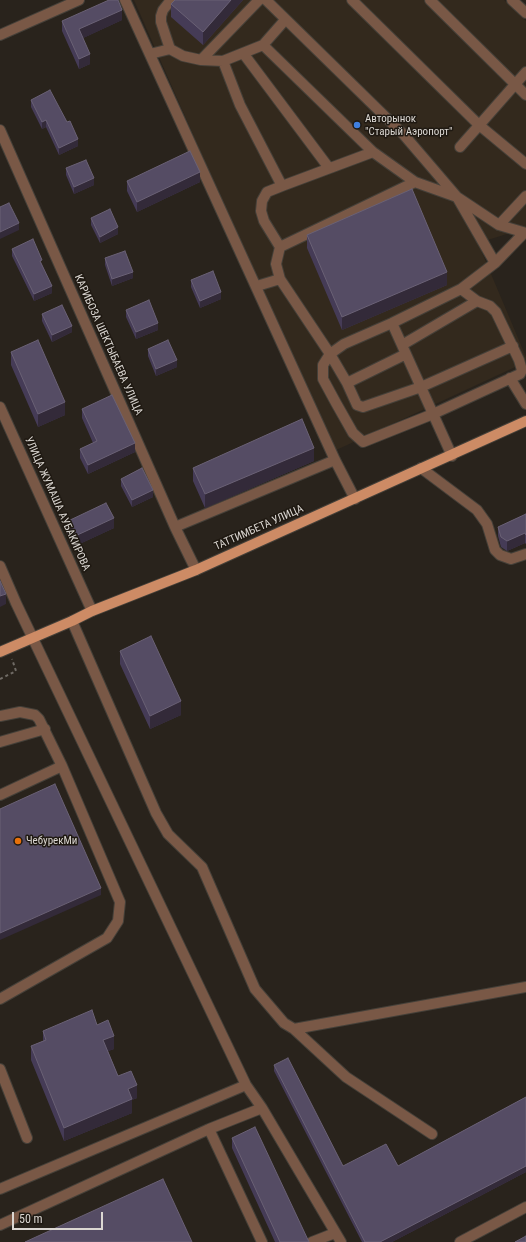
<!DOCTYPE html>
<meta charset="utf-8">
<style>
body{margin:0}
#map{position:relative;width:526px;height:1242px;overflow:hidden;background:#29231c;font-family:"Roboto Condensed",sans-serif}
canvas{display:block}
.scale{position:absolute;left:12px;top:1212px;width:91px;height:18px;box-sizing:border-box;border:2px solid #dbd7d2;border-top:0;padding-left:5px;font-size:12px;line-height:14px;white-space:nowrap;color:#dbd7d2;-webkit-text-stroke:3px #1f1912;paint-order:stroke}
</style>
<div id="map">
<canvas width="526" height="1242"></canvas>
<div class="scale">50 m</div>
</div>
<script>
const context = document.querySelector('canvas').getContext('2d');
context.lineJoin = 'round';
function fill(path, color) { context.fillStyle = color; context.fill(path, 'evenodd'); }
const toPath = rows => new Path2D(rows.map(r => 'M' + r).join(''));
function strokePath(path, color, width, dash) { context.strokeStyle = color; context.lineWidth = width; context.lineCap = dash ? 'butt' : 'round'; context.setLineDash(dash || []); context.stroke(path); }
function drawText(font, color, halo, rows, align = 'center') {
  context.font = font + ' "Roboto Condensed",sans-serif'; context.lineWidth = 3; context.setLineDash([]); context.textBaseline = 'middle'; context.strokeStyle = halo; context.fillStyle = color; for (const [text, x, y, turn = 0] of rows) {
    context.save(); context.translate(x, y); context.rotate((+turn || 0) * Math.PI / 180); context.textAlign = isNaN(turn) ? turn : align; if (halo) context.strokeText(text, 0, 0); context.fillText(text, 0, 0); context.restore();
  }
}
const built = toPath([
 [134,0,504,0,526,21,526,228,478,243,526,357,526,362,332,452]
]);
const path = toPath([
 [0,679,16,671,12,659]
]);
const minor = toPath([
 [125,0,335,460,355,499],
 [171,0,163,10,161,16,161,22,170,49,183,56,201,60,223,61,240,105,282,186,267,192,262,201,261,211,264,221,280,247,276,264,280,279,330,354,344,344,392,323,461,289,495,263,524,233],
 [266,0,404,135,457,197,495,263],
 [352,0,479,125,526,164],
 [430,0,526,95],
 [512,0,526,13],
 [0,35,79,0],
 [263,45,373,152,415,182,457,197,499,225,526,233],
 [243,53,329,168],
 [150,54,170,49],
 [201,60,259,0],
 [223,61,263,45,285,20],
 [0,130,175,527,196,570],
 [460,147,526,72],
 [282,186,373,152],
 [499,225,526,196],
 [280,247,415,182],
 [257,286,280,279],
 [392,323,452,456],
 [402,345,477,301],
 [406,354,347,383,330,354,323,365,323,379,336,403,353,433,363,442,433,414,520,374,522,370,519,360,496,312,490,306,477,301,461,289],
 [510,378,526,404],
 [347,383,357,405,363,407,421,387,513,346],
 [0,407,92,611],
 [421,468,477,510,487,524,495,550,500,555,511,559,526,554],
 [175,527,335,460],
 [0,566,16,603,246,1085,262,1108,341,1242],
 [72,621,156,813,168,834,202,867,255,989,284,1023,294,1029,526,987],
 [0,716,20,712,35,715,39,719,62,766,120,902,118,921,107,938,0,999],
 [0,742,45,729],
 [0,795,62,766],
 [294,1029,346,1077,432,1134],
 [0,1069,27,1138],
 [209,1129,262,1242],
 [0,1189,246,1085],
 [0,1225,209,1129,262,1108],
 [312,1242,335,1233],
 [460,1242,526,1207]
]);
const major = toPath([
 [0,652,72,621,92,611,196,570,526,421]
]);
const wall = toPath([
 [175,0,243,0,203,45,171,17,171,4],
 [122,20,83,38,90,64,79,69,62,31,62,21],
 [31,100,67,122,78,146,59,155,46,127,42,129,31,107],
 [66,168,94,185,74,194,66,175],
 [127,181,200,182,137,212,127,191],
 [91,218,118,234,100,243,91,225],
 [307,235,447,285,342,330,307,248],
 [12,249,52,293,34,301,12,256],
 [105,258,133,278,112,286,105,265],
 [191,280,221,299,200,308,191,287],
 [126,310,158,330,136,339,126,317],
 [42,314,72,332,52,342,42,321],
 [148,349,177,367,156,376,148,356],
 [11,352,65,415,38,427,11,365],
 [82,409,135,452,88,474,80,458,80,449,93,443,82,418],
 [314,461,205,508,193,481,193,468],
 [121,479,153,497,132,507,121,486],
 [526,514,526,544,525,543,507,551,501,547,498,536,498,527],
 [66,522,114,528,73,547,66,532],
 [120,651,181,715,150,729,120,664],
 [97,1025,114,1049,108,1051,118,1076,137,1098,132,1100,132,1113,64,1141,31,1060,31,1046,43,1041,43,1031],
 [274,1065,343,1166,398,1166,526,1097,526,1172,392,1242,362,1242,274,1071],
 [232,1138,309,1242,275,1242,232,1148]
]);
const shadedWall = toPath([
 [231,0,243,0,203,45,203,32],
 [122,10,122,20,79,40,79,29],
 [90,54,90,64,79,69,79,59],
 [46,120,46,127,42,129,42,122],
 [78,139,78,146,59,155,59,148],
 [200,172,200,182,137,212,137,202],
 [94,178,94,185,74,194,74,187],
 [19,223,19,230,0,239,0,232],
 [118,227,118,234,100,243,100,237],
 [133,272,133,278,112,286,112,279],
 [447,272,447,285,342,330,342,317],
 [52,286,52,293,34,301,34,294],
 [221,292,221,299,200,308,200,301],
 [158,323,158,330,136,339,136,332],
 [72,326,72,332,52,342,52,335],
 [177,360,177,367,156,376,156,369],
 [65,402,65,415,38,427,38,414],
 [135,443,135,452,88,474,88,465],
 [314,448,314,461,205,508,205,494],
 [153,490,153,497,132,507,132,500],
 [114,518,114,528,73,547,73,537],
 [525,533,525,543,507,551,507,541],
 [6,594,6,604,0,607,0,596],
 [181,701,181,715,150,729,150,716],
 [101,888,101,895,0,940,0,933],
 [114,1036,114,1049,103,1053,103,1040],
 [137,1085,137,1098,132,1100,132,1113,64,1141,64,1128,128,1089],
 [526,1166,526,1172,392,1242,380,1242]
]);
const building = toPath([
 [109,0,118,0,122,10,79,29,90,54,79,59,62,21,109,0],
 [175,0,231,0,203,32,171,4,175,0],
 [50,90,67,122,70,121,78,139,59,148,46,120,42,122,31,100,50,90],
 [190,151,200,172,137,202,127,181,190,151],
 [86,160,94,178,74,187,66,168,86,160],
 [412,189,447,272,342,317,307,235,412,189],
 [9,203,19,223,0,232,0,207,9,203],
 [110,209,118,227,100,237,91,218,110,209],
 [33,239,42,260,40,261,52,286,34,294,12,249,33,239],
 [125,251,133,272,112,279,105,258,125,251],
 [213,271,221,292,200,301,191,280,213,271],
 [149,300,158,323,136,332,126,310,149,300],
 [62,305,72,326,52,335,42,314,62,305],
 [38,340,65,402,38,414,11,352,38,340],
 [168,340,177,360,156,369,148,349,168,340],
 [112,395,135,443,88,465,80,449,97,441,82,409,112,395],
 [302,419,314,448,205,494,193,468,302,419],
 [142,468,153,490,132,500,121,479,142,468],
 [106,503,114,518,73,537,66,522,106,503],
 [526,514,526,535,525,533,507,541,501,537,498,527,526,514],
 [0,581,6,594,0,596,0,581],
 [151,636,181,701,150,716,120,651,151,636],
 [55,784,101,888,0,933,0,809,55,784],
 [92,1010,97,1025,108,1020,114,1036,103,1040,118,1076,131,1071,137,1085,128,1089,132,1099,64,1128,31,1046,46,1040,43,1031,92,1010],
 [288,1058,343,1166,386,1144,398,1166,526,1097,526,1166,380,1242,365,1242,274,1065,288,1058],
 [255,1127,309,1242,280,1242,232,1138,255,1127],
 [163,1179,192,1242,25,1242,163,1179],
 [526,1236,526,1242,515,1242,526,1236]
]);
const markers = [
 [357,125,4,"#3f7fe0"],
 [18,841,4,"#e8710a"]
];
const poiNames = [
 ["Авторынок",365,119],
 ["\"Старый Аэропорт\"",365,132],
 ["ЧебурекМи",26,841]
];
const streetNames = [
 ["КАРИБОЗА ШЕКТЫБАЕВА УЛИЦА",108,345,66],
 ["УЛИЦА ЖУМАША АУБАКИРОВА",57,504,66],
 ["ТАТТИМБЕТА УЛИЦА",259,528,-24]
];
fill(built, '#33291d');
strokePath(minor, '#454039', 12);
strokePath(major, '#454039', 12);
strokePath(path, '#706b65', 2, [3, 3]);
strokePath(minor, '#795846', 10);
strokePath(major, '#cd8b65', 10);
fill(wall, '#453b56');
fill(shadedWall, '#332a39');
fill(building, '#554c64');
strokePath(building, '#6a6175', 1);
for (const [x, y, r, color] of markers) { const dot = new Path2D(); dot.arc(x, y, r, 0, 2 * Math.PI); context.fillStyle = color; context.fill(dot); strokePath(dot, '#1f1912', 1.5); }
drawText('11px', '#dbd7d2', '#1f1912', poiNames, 'left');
drawText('11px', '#dbd7d2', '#1f1912', streetNames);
</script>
